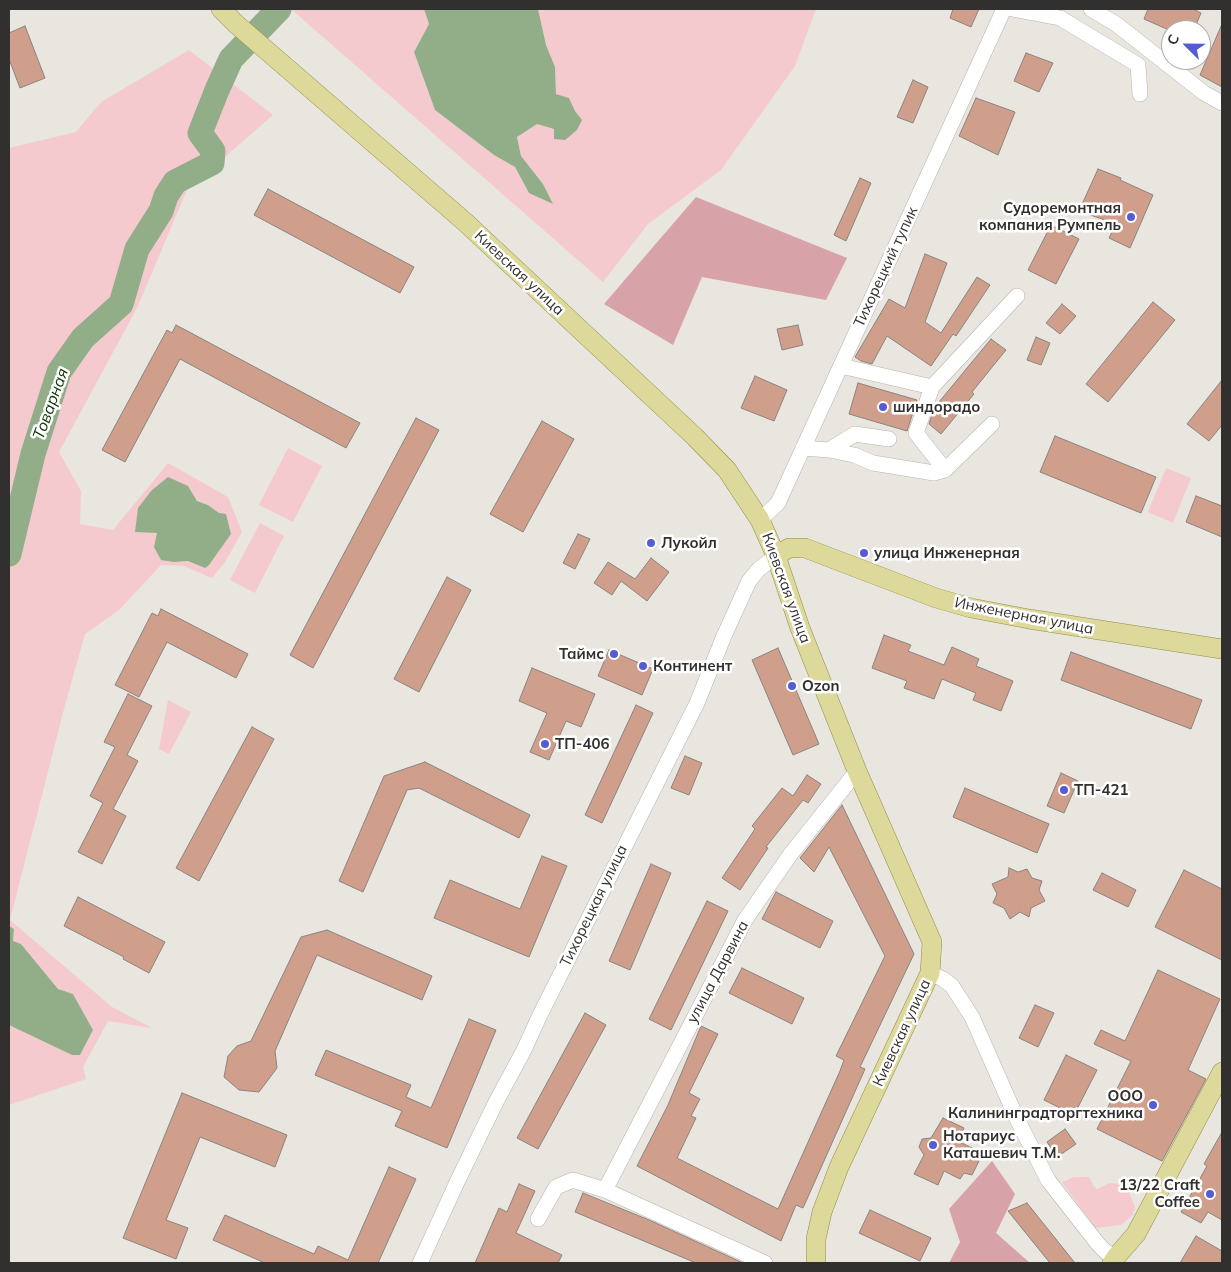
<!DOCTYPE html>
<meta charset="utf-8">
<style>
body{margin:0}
#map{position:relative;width:1231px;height:1272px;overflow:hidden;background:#e9e5df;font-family:Mulish,sans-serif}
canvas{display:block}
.frame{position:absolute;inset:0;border:10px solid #32302e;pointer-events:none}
.north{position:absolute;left:1161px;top:20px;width:50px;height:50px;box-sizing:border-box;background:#fff;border:1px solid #adacab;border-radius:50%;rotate:293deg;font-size:14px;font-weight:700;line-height:20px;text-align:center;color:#32302e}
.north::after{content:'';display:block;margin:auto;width:18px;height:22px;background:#545cd3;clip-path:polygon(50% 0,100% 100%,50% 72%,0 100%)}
</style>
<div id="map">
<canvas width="1231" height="1272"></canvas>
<div class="frame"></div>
<div class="north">С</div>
</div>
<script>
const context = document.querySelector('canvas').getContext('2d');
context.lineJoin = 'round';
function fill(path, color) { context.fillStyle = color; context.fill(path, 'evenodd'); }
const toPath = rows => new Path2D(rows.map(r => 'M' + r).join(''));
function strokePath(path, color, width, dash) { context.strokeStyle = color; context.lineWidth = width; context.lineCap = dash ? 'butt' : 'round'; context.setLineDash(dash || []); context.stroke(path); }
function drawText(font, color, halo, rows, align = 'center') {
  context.font = font + ' Mulish,sans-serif'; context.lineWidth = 5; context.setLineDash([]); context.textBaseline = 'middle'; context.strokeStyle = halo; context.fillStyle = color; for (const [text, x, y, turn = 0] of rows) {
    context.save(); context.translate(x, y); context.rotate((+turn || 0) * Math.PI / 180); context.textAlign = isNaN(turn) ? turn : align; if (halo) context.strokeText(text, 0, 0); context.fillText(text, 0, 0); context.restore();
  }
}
const green = toPath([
 [291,9,424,9,429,24,414,52,435,110,494,155,515,167,529,193,543,184,521,156,517,137,537,124,554,129,582,120,575,111,569,98,556,94,555,67,546,45,538,9,816,9,795,66,721,170,648,224,603,282],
 [189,50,273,115,187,190,137,308,59,452,81,491,80,524,113,530,168,463,228,497,242,532,225,562,212,578,184,566,161,565,119,610,85,634,65,705,10,920,112,1007,152,1028,108,1021,83,1067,86,1079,9,1105,9,1025,72,1055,80,1055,93,1030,73,994,58,989,21,944,13,941,14,929,9,926,9,148,76,132,101,102],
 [188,486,197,501,208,505,219,513,205,568,188,561,174,562,157,533],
 [288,448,322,466,293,522,259,505],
 [1166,468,1191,478,1173,523,1148,512],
 [260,523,284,536,255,593,230,580],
 [168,700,191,712,169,754,159,749],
 [1074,1177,1089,1177,1094,1187,1097,1189,1110,1183,1121,1184,1127,1188,1131,1197,1135,1207,1133,1215,1121,1225,1095,1228,1062,1182]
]);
const forest = toPath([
 [696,197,847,258,826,300,702,277,673,345,604,304],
 [992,1161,1015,1194,996,1233,1030,1263,949,1263,960,1242,949,1209]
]);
const water = toPath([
 [424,9,538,9,546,45,555,67,556,94,569,98,575,111,582,120,577,130,565,140,554,139,554,129,537,124,517,137,521,156,543,184,553,204,529,193,515,167,494,155,435,110,414,52,429,24],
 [168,477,188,486,197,501,208,505,219,513,226,514,231,534,209,565,205,568,188,561,174,562,161,560,154,547,157,533,135,532,138,508,151,491],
 [9,926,14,929,13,941,21,944,58,989,73,994,93,1030,80,1055,72,1055,9,1025]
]);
const river = toPath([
 [9,554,33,454,59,372,83,338,121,304,137,249,161,211,166,196,175,182,212,163,213,151,200,133,217,90,231,59,279,9]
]);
const building = toPath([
 [953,9,979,9,971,27,950,18,953,9],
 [1148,9,1193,9,1201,13,1194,30,1169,30,1144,19,1148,9],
 [1222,24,1222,87,1200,75,1222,24],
 [25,26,45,78,20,88,9,59,9,33,25,26],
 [1026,53,1053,63,1039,92,1014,81,1026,53],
 [913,80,928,87,913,123,897,117,913,80],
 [976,98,1015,112,998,155,959,136,976,98],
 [1098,169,1121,178,1120,180,1153,195,1130,248,1109,238,1116,224,1079,211,1098,169],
 [860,178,871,183,846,241,834,235,860,178],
 [268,189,414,267,400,293,254,215,268,189],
 [1051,225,1079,239,1056,284,1028,270,1051,225],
 [925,254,947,263,925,322,941,333,977,277,990,285,956,336,953,334,931,366,887,336,872,364,861,361,855,357,889,299,905,308,925,254],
 [1153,302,1175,320,1108,402,1086,384,1153,302],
 [1062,304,1076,316,1060,334,1046,323,1062,304],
 [176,325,360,423,346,448,180,359,125,462,102,450,167,330,172,333,176,325],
 [798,325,803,345,782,350,777,329,798,325],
 [1036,337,1050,343,1041,365,1027,360,1036,337],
 [991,339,1006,350,972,392,974,394,941,434,929,424,934,408,991,339],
 [755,376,787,390,774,421,741,408,755,376],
 [1222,380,1222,425,1209,441,1187,424,1222,380],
 [858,383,917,400,907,431,849,414,858,383],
 [416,418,439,430,313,668,290,655,416,418],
 [542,421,574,439,523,532,490,514,542,421],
 [1055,436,1156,477,1141,513,1040,472,1055,436],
 [1196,496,1222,506,1222,537,1186,522,1196,496],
 [578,534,590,539,575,569,563,563,578,534],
 [651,558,669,572,647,601,621,581,612,595,594,583,608,562,635,579,651,558],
 [447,577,471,590,419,692,394,679,447,577],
 [161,609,248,654,236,678,167,642,139,697,115,685,152,613,158,616,161,609],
 [884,635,911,645,908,651,944,665,952,647,979,659,976,666,1013,681,1001,711,973,700,976,693,942,679,934,699,904,688,907,681,872,668,884,635],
 [778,648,819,744,793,755,752,660,778,648],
 [609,650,653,669,642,695,598,676,609,650],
 [1071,652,1202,700,1191,729,1061,680,1071,652],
 [532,668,595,694,581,727,566,721,549,760,530,752,547,713,519,701,532,668],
 [128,694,152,706,127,755,138,761,113,809,126,816,102,864,78,852,103,803,90,796,115,747,104,742,128,694],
 [636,705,653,713,602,823,585,815,636,705],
 [252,727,274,739,199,881,176,868,252,727],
 [685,756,702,763,689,795,671,788,685,756],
 [425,762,530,815,519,838,419,788,407,790,363,892,339,881,384,776,425,762],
 [1061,773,1078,781,1064,813,1047,806,1061,773],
 [807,775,821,784,808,803,803,800,766,847,768,848,740,890,722,878,755,829,752,826,782,788,793,796,807,775],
 [965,788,1049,824,1037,853,953,817,965,788],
 [842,805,914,954,860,1067,865,1069,803,1208,796,1205,781,1241,637,1166,668,1105,701,1026,718,1034,689,1093,700,1099,691,1116,696,1118,677,1158,778,1209,840,1071,844,1060,836,1056,885,956,829,847,814,872,800,858,842,805],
 [542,856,567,866,529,957,434,918,450,880,520,909,542,856],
 [651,864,671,873,630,970,609,961,651,864],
 [1009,868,1018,872,1027,869,1032,878,1042,881,1039,890,1045,901,1031,908,1029,917,1020,912,1010,919,1004,908,993,903,997,894,992,884,1008,877,1009,868],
 [1184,870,1222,889,1222,960,1155,927,1184,870],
 [1102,873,1136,890,1128,907,1093,890,1102,873],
 [776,892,833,921,820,948,762,919,776,892],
 [78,897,165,942,149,973,123,959,124,957,64,926,78,897],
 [707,901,728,911,671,1030,649,1019,707,901],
 [327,930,432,976,422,1000,317,955,275,1051,277,1068,259,1092,239,1090,224,1077,228,1056,237,1046,251,1041,301,937,327,930],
 [742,968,804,998,792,1024,729,993,742,968],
 [1158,970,1220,999,1188,1070,1206,1079,1162,1161,1097,1129,1131,1061,1094,1044,1101,1030,1125,1041,1158,970],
 [1035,1005,1054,1013,1038,1047,1019,1038,1035,1005],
 [585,1013,606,1025,538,1149,517,1138,585,1013],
 [469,1019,496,1030,447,1148,395,1126,402,1111,315,1075,326,1050,411,1085,406,1097,431,1108,469,1019],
 [1066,1055,1097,1070,1074,1115,1044,1100,1066,1055],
 [182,1093,287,1135,275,1167,200,1137,166,1220,188,1228,176,1259,123,1238,182,1093],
 [943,1118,964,1128,958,1141,974,1149,971,1157,979,1161,972,1175,964,1173,960,1179,944,1171,938,1185,914,1174,924,1155,919,1147,922,1139,931,1138,943,1118],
 [1065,1129,1076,1144,1057,1157,1047,1142,1065,1129],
 [1222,1132,1222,1220,1208,1212,1201,1223,1181,1212,1207,1166,1204,1164,1222,1132],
 [389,1167,416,1179,378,1263,265,1263,213,1240,225,1215,314,1254,318,1246,348,1260,389,1167],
 [519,1184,535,1191,516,1233,562,1255,558,1263,475,1263,499,1208,507,1212,519,1184],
 [583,1193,649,1220,743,1263,696,1263,575,1212,583,1193],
 [1027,1203,1075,1263,1050,1263,1008,1211,1027,1203],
 [870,1210,931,1238,920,1261,859,1233,870,1210],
 [1196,1236,1222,1251,1222,1263,1180,1263,1196,1236]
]);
const minor = toPath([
 [1012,9,1060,18,1138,65,1140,94],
 [1091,9,1116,24,1204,93,1222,103],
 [841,366,932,387,916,433,945,470],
 [932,387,1017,296],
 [803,448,829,450,855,434,889,439],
 [829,450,854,455,873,463,934,473,945,470,992,424],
 [760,520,778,503,1004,9],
 [930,973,943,979,952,986,972,1017,1017,1119,1048,1180,1098,1244,1106,1252,1116,1257],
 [605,1190,745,920,790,855,857,771],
 [538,1219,556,1187,573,1180,605,1190,765,1263],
 [420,1263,458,1180,496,1102,524,1050,539,1017,697,703,724,636,749,581,759,569,776,556]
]);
const major = toPath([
 [221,9,236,24,465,222,695,437,727,470,760,520,776,556,800,628,857,771,932,942,930,973,839,1167,822,1212,816,1239,816,1263],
 [776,556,789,548,805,548,936,598,971,608,1029,619,1222,649],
 [1112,1263,1116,1257,1136,1234,1222,1072]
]);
const markers = [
 [1131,217,5,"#545cd3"],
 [883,407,5,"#545cd3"],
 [651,543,5,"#545cd3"],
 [864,553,5,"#545cd3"],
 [614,654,5,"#545cd3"],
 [643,666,5,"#545cd3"],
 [792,686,5,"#545cd3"],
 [545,744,5,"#545cd3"],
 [1064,790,5,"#545cd3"],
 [1153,1105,5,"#545cd3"],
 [933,1145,5,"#545cd3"],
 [1210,1194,5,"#545cd3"]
];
const poiNames = [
 ["Судоремонтная",1121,208,"right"],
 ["компания Румпель",1121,225,"right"],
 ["шиндорадо",893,407],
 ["Лукойл",661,543],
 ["улица Инженерная",874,553],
 ["Таймс",604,654,"right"],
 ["Континент",653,666],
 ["Ozon",802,686],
 ["ТП-406",555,744],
 ["ТП-421",1074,790],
 ["ООО",1143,1096,"right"],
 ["Калининградторгтехника",1143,1113,"right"],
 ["Нотариус",943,1136],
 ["Каташевич Т.М.",943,1153],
 ["13/22 Craft",1200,1185,"right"],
 ["Coffee",1200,1202,"right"]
];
const streetNames = [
 ["Тихорецкий тупик",886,267,-65],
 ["Киевская улица",519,273,43],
 ["Киевская улица",786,588,70],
 ["Инженерная улица",1024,616,11],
 ["Тихорецкая улица",594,906,-64],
 ["улица Дарвина",718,972,-62],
 ["Киевская улица",902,1033,-65]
];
const waterNames = [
 ["Товарная",51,404,-70]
];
fill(green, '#f5cacf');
fill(forest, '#d8a2a9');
fill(water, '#91ae88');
strokePath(river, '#91ae88', 25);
fill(building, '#cf9f8b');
strokePath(building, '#8a8380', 1);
strokePath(minor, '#b8b3ae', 16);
strokePath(major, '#928e48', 20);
strokePath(minor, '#fff', 15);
strokePath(major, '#dcd99a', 19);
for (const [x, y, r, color] of markers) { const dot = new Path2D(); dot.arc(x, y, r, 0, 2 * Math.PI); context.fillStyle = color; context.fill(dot); strokePath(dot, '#fff', 2); }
drawText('bold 15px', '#32302e', '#fff', poiNames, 'left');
drawText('15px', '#32302e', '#fff', streetNames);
drawText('italic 16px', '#0d3500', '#fff', waterNames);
</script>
